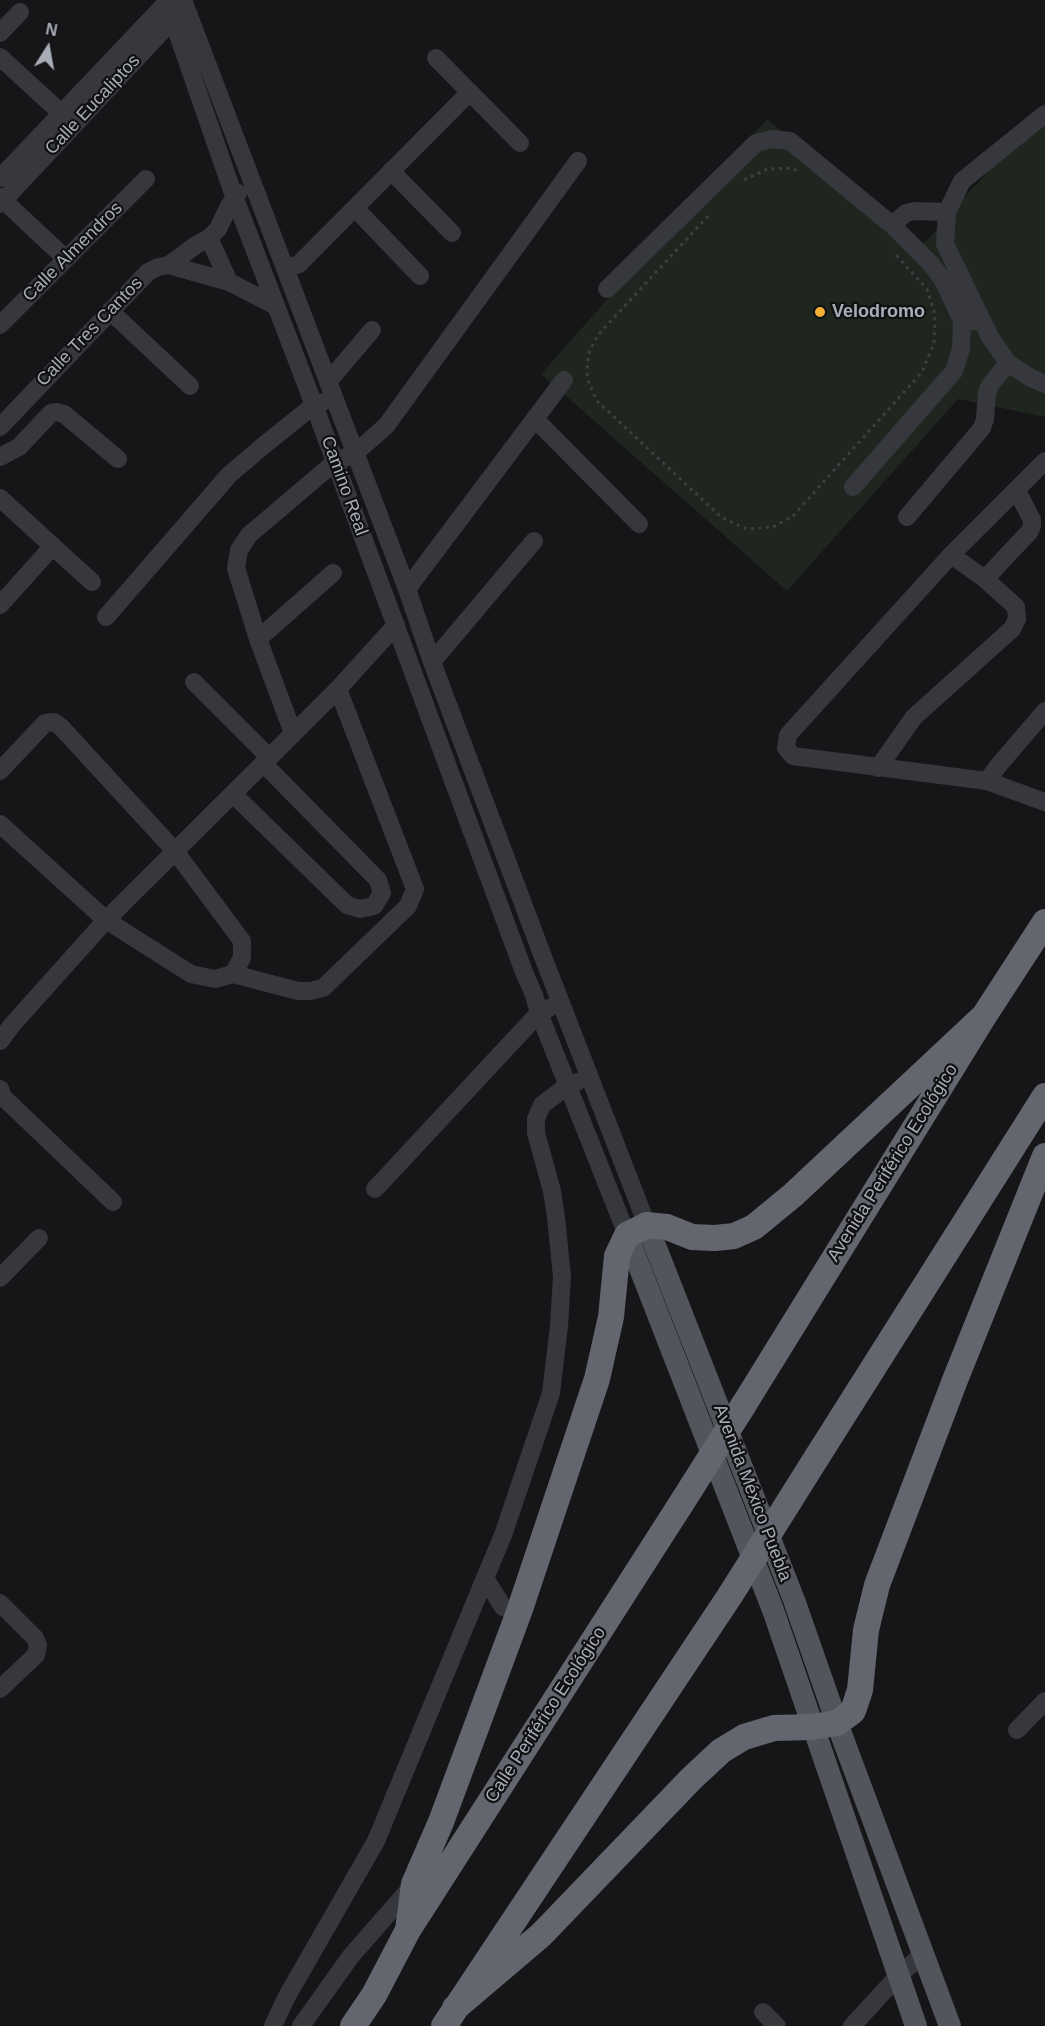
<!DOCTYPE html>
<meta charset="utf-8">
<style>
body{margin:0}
#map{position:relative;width:1045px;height:2026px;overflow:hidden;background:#161618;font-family:Helvetica,sans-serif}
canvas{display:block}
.north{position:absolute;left:18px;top:18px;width:60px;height:60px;-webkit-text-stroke:4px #111113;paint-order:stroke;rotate:11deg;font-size:16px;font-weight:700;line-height:24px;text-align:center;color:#a8adb8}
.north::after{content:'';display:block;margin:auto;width:21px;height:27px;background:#a8adb8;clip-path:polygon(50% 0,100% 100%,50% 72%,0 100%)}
</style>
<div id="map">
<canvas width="1045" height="2026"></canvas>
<div class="north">N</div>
</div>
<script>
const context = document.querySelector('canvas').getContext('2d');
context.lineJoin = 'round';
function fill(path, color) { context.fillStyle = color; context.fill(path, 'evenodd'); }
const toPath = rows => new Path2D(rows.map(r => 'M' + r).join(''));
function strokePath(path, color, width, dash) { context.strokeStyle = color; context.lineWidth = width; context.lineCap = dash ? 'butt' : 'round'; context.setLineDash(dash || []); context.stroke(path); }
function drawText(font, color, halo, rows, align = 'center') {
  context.font = font + ' Helvetica,sans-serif'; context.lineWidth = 4.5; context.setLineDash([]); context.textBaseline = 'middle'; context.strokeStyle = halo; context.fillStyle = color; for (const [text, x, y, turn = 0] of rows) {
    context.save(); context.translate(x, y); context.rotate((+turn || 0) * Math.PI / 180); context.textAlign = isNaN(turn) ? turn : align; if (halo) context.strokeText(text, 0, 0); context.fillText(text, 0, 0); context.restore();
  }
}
const green = toPath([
 [1045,108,1045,417,958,399,787,591,541,374,767,119,917,251]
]);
const path = toPath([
 [744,180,767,169,792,168,800,173],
 [708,216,597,336,588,355,587,378,597,401,722,518,747,529,773,527,793,516,922,372,934,343,935,315,927,289,896,255]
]);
const minor = toPath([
 [166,0,234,196,314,405,524,972,534,995,539,1013,627,1235],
 [183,0,407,589,432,662,545,962,647,1225],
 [0,33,20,12],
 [0,57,71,122],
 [436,58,520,143],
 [1045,114,962,181,947,212,945,244,990,337,1008,363,1031,378,1045,384],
 [391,171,452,233],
 [0,178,169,0],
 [0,197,66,259],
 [0,204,179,13],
 [355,208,420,276],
 [892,225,906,213,915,211,947,212],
 [209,238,229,282],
 [169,265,196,245,209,238,218,229,229,206,238,193],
 [285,269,299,264,470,92],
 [607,289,756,143,772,139,790,141,892,225,931,264,943,280,962,321,982,321],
 [110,311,190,386],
 [0,325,146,179],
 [328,382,372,330],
 [535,419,639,524],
 [0,427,148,272,158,267,169,265,229,282,276,306],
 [0,457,19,447,51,413,57,412,64,414,118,459],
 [1045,461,951,555,788,735,786,748,793,756,987,781,998,766,1045,711],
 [853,487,954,371,961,349,962,321],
 [0,498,92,582],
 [907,517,982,428,985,419,987,393,990,385,1008,363],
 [985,579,1030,531,1032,525,1032,520,1017,491],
 [407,589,564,380],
 [0,605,53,546],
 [106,617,229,475,263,446,314,405,323,402],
 [258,639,236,568,239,550,249,535,335,462,355,453,386,426,578,161],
 [432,662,534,541],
 [194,682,269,757],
 [293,733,258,639,333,573],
 [878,768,914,717,1012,629,1017,619,1016,607,985,579,951,555],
 [0,771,45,723,54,722,61,727,175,851,242,941,242,958,233,974,215,979,191,974,106,920,0,824],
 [987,781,1045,802],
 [233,794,347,905,360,909,374,906,382,893,378,880,263,763],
 [233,974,298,991,310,991,323,988,408,906,415,889,338,689],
 [0,1041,12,1025,106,920,338,689,396,625],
 [0,1089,3,1097,113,1202],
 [375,1189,539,1013,549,1008],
 [0,1278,39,1238],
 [0,1603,35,1638,38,1645,36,1655,0,1689],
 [519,1612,503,1607,485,1578,503,1535,551,1393,559,1326,562,1277,556,1217,552,1191,536,1133,536,1119,542,1105,568,1085,577,1082],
 [1017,1730,1045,1701],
 [763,2012,777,2026],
 [273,2026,286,1998,376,1841,485,1578],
 [301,2026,351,1956,414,1884],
 [852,2026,898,1976,923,1954]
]);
const major = toPath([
 [647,1225,794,1600,837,1723,950,2026],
 [627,1235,773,1610,916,2026]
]);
const highway = toPath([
 [743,1406,984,1016,1045,922],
 [817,1457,1045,1096],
 [408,1930,414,1884,441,1822,519,1612,597,1379,611,1317,617,1256,627,1235,647,1225,667,1227,692,1237,715,1238,734,1236,754,1227,793,1195,984,1016],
 [455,2008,541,1935,691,1779,721,1751,744,1737,774,1728,812,1727,837,1723,853,1711,860,1690,866,1630,877,1585,955,1380,1045,1156],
 [353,2026,374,1995,408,1930,679,1507],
 [444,2026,731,1594]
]);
const highwayBridge = toPath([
 [679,1507,743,1406],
 [731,1594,817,1457]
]);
const markers = [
 [820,312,6,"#f2b134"]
];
const streetNames = [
 ["Calle Eucaliptos",93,105,-47],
 ["Calle Almendros",73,252,-45],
 ["Calle Tres Cantos",90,332,-46],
 ["Camino Real",344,486,70],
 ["Avenida Periférico Ecológico",893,1163,-58],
 ["Avenida México Puebla",752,1493,69],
 ["Calle Periférico Ecológico",546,1715,-57]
];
const poiNames = [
 ["Velodromo",832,312]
];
fill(green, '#1e261f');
strokePath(path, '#3d3f44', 3, [3, 4.5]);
strokePath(minor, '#37383d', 18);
strokePath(major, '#53555c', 22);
strokePath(highway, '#63666e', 26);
strokePath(highwayBridge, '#63666e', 26);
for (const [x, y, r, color] of markers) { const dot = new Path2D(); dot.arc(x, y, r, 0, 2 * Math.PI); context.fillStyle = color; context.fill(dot); strokePath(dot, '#111113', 2); }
drawText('18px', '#a8adb8', '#111113', streetNames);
drawText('bold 18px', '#a8adb8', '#111113', poiNames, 'left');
</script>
